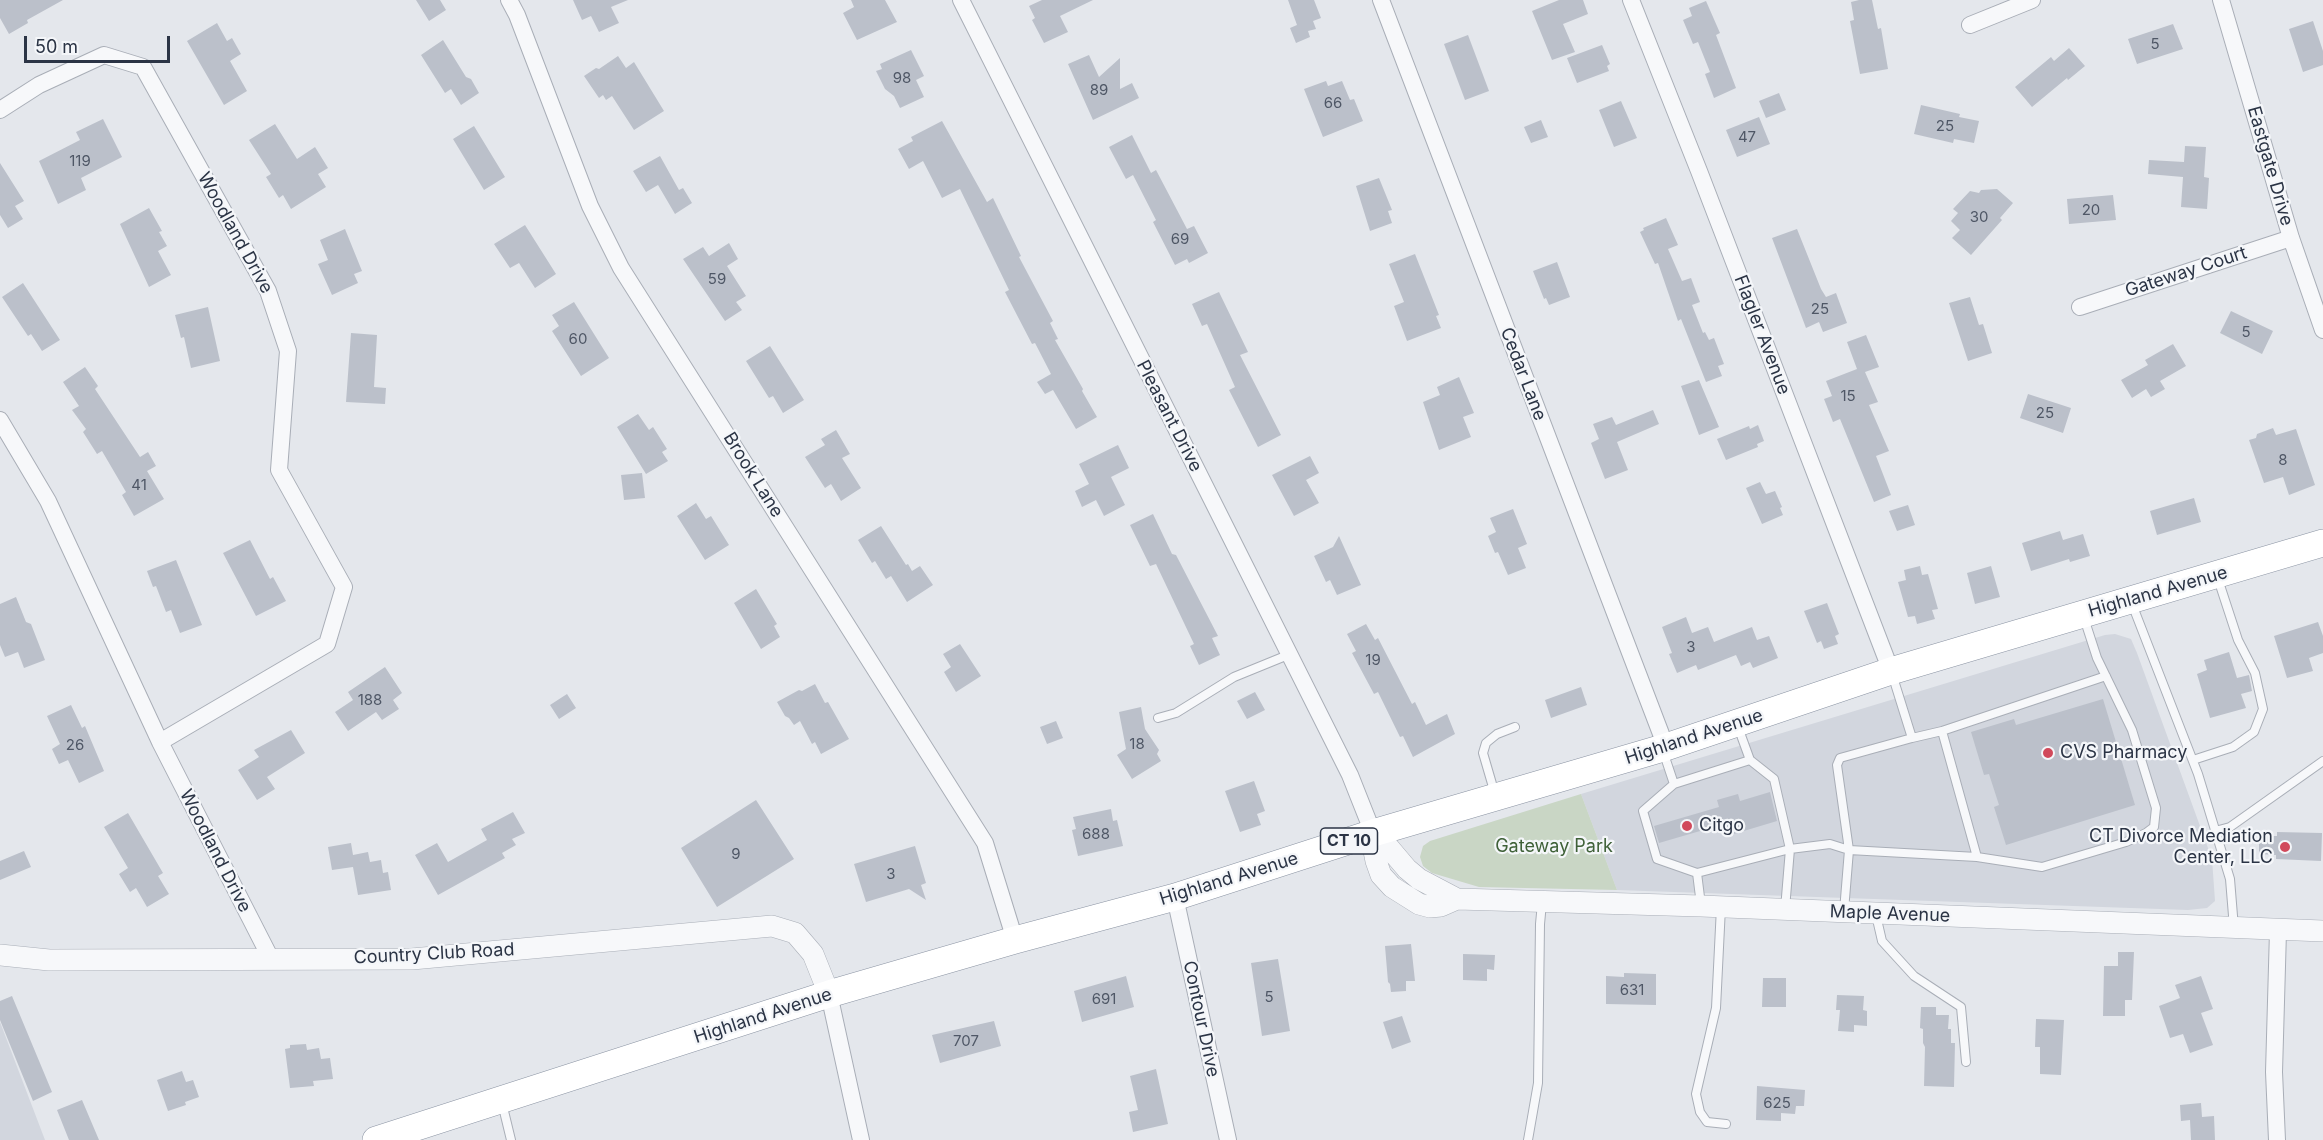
<!DOCTYPE html>
<style>
body{margin:0}
#map{position:relative;width:2323px;height:1140px;overflow:hidden;background:#e4e7ec;font-family:Inter,sans-serif}
canvas{display:block}
.scale{position:absolute;left:24px;top:36px;width:146px;height:27px;box-sizing:border-box;border:3px solid #2b3445;border-top:0;padding-left:8px;font-size:18px;line-height:21px;white-space:nowrap;color:#2b3445;-webkit-text-stroke:4px #f4f6f9;paint-order:stroke}
</style>
<div id="map">
<canvas width="2323" height="1140"></canvas>
<div class="scale">50 m</div>
</div>
<script>
const context = document.querySelector('canvas').getContext('2d');
context.lineJoin = 'round';
function fill(path, color) { context.fillStyle = color; context.fill(path, 'evenodd'); }
const toPath = rows => new Path2D(rows.map(r => 'M' + r).join(''));
function strokePath(path, color, width, dash) { context.strokeStyle = color; context.lineWidth = width; context.lineCap = dash ? 'butt' : 'round'; context.setLineDash(dash || []); context.stroke(path); }
function drawText(font, color, halo, rows, align = 'center') {
  context.font = font + ' Inter,sans-serif'; context.lineWidth = 4.5; context.setLineDash([]); context.textBaseline = 'middle'; context.strokeStyle = halo; context.fillStyle = color; for (const [text, x, y, turn = 0] of rows) {
    context.save(); context.translate(x, y); context.rotate((+turn || 0) * Math.PI / 180); context.textAlign = isNaN(turn) ? turn : align; if (halo) context.strokeText(text, 0, 0); context.fillText(text, 0, 0); context.restore();
  }
}
const built = toPath([
 [2115,634,2131,639,2137,653,2212,859,2215,901,2207,908,2188,910,1617,890,1581,794,2105,635],
 [0,1022,45,1140,0,1140]
]);
const green = toPath([
 [1581,794,1617,890,1479,887,1432,873,1423,866,1420,857,1423,846,1430,841]
]);
const building = toPath([
 [0,0,63,0,27,20,28,23,9,34,0,18],
 [416,0,440,0,446,10,429,21],
 [573,0,628,0,611,7,619,23,599,32,591,16,582,20],
 [851,0,885,0,897,22,857,40,843,13,854,7],
 [1042,0,1093,0,1060,16,1068,32,1044,43,1032,20,1035,18,1029,6],
 [1288,0,1314,0,1321,18,1313,21,1316,29,1308,31,1310,37,1296,43,1290,28,1297,25],
 [1559,0,1583,0,1588,14,1563,24,1575,52,1552,60,1532,11],
 [1859,0,1872,0,1878,29,1881,28,1888,69,1860,74,1850,21,1854,20,1851,2],
 [1706,1,1720,33,1716,35,1736,88,1714,98,1705,74,1710,72,1698,42,1693,44,1683,20,1692,16,1689,8],
 [2313,21,2323,51,2323,65,2303,72,2289,29],
 [217,23,227,41,232,38,241,54,230,61,247,91,224,105,187,41],
 [2173,24,2183,49,2137,64,2128,39],
 [1468,35,1489,91,1465,100,1444,44],
 [443,40,466,77,471,79,479,93,461,105,451,89,445,93,421,55],
 [1602,45,1610,64,1607,66,1609,71,1577,83,1567,58],
 [2069,48,2085,66,2068,80,2067,78,2032,107,2015,87,2051,57,2054,61],
 [911,50,924,76,916,80,924,97,900,108,894,96,885,89,876,71,882,69,880,64],
 [1089,55,1099,77,1120,58,1120,89,1132,83,1139,98,1093,120,1068,64],
 [618,56,626,68,634,62,664,111,634,130,612,96,606,100,603,95,599,98,584,76,596,68,599,69],
 [1326,81,1328,86,1342,81,1350,100,1354,99,1363,121,1323,137,1304,89],
 [1779,93,1786,110,1766,118,1759,101],
 [1621,101,1637,138,1614,147,1599,110],
 [1921,105,1960,114,1959,117,1979,121,1974,143,1954,139,1953,143,1914,134],
 [1759,117,1770,144,1737,157,1726,130],
 [103,119,122,157,81,178,86,190,58,204,39,161,80,140,76,132],
 [1541,120,1548,137,1531,143,1524,127],
 [942,121,987,202,993,198,1021,256,1019,257,1053,321,1050,323,1058,339,1055,340,1083,389,1082,391,1097,417,1076,429,1053,390,1045,394,1037,382,1051,374,1035,343,1032,344,1005,292,1009,290,960,189,942,198,923,161,909,169,898,149,913,141,911,137],
 [275,124,297,159,315,147,328,168,318,174,326,187,291,209,283,195,279,198,266,177,271,174,249,140],
 [474,126,505,177,484,190,453,139],
 [1132,135,1151,173,1156,170,1187,229,1194,226,1208,253,1189,263,1187,259,1175,265,1153,222,1156,220,1133,175,1126,179,1109,147],
 [2185,146,2206,147,2204,177,2209,178,2207,209,2181,207,2183,177,2148,174,2149,160,2184,162],
 [660,156,679,190,683,188,692,203,675,214,658,185,646,192,633,171],
 [0,163,24,201,15,206,23,219,8,228,0,215],
 [1379,178,1392,210,1388,211,1392,223,1370,231,1356,186],
 [1997,189,2013,203,2000,218,2002,220,1971,255,1952,238,1960,230,1951,221,1958,213,1953,209,1970,191,1979,193,1981,190],
 [2113,195,2116,220,2069,224,2067,199],
 [149,208,162,231,159,232,167,246,158,251,171,275,149,287,120,224],
 [1666,218,1678,245,1668,249,1682,281,1691,278,1700,302,1692,305,1703,333,1705,332,1709,340,1714,338,1724,364,1718,366,1722,376,1706,382,1681,319,1678,321,1658,263,1655,264,1640,232,1644,230,1643,228],
 [525,225,556,274,535,288,519,263,510,268,494,244],
 [345,229,362,271,354,274,358,283,332,295,318,264,328,260,320,240],
 [1797,229,1821,289,1826,297,1836,293,1847,323,1823,332,1819,322,1806,328,1772,238],
 [729,243,738,259,727,266,746,296,736,302,742,310,725,321,683,259,703,247,709,256],
 [1415,254,1439,315,1436,316,1441,328,1407,341,1394,306,1404,302,1389,264],
 [1557,262,1570,297,1549,305,1546,298,1544,299,1533,271],
 [23,283,60,340,42,351,31,334,28,336,2,297],
 [1219,292,1248,352,1240,355,1281,435,1258,447,1229,390,1235,387,1207,324,1202,326,1192,304],
 [1970,297,1979,325,1983,324,1992,353,1968,361,1949,303],
 [574,302,609,358,581,376,552,331,559,326,552,315],
 [208,307,220,361,191,368,184,337,181,338,175,315],
 [2231,311,2273,331,2262,354,2220,333],
 [351,333,377,335,374,387,386,388,385,404,346,402],
 [1866,335,1879,367,1865,372,1878,402,1869,405,1889,451,1876,456,1891,495,1874,502,1840,419,1833,422,1824,399,1832,396,1826,381,1857,369,1847,342],
 [2173,344,2186,366,2160,381,2165,389,2151,397,2146,389,2132,398,2121,380,2148,365,2145,360],
 [770,346,804,400,783,413,773,396,769,398,746,361],
 [85,367,98,386,95,389,140,457,148,452,156,466,147,471,164,499,134,516,122,495,126,492,102,451,97,454,83,432,86,429,72,410,79,406,63,382],
 [1459,377,1474,413,1463,417,1471,437,1439,450,1423,402,1440,395,1437,387],
 [1699,380,1719,427,1699,435,1681,386],
 [2028,394,2071,408,2063,433,2020,418],
 [1653,410,1659,424,1617,442,1628,470,1605,479,1591,443,1599,439,1593,424,1612,417,1616,425],
 [638,414,649,430,653,427,667,449,662,452,668,461,646,474,617,427],
 [1758,425,1764,441,1757,444,1758,447,1726,460,1717,439,1749,426,1750,429],
 [2273,428,2276,435,2296,429,2315,485,2289,495,2283,477,2264,483,2249,440,2256,438,2257,434],
 [836,430,850,454,842,458,861,488,841,501,831,484,825,488,805,457,825,445,821,439],
 [1118,445,1129,468,1111,477,1125,505,1104,516,1096,500,1082,507,1075,491,1089,484,1079,464],
 [1310,456,1319,473,1306,480,1319,503,1294,516,1272,475],
 [642,473,645,498,624,500,621,475],
 [1760,482,1766,494,1775,491,1782,507,1780,508,1783,515,1762,524,1746,488],
 [2194,498,2201,522,2157,535,2150,511],
 [696,503,706,519,711,516,729,545,705,560,677,516],
 [1908,505,1915,525,1897,531,1889,511],
 [1513,509,1527,544,1518,548,1526,568,1508,575,1498,552,1495,553,1488,536,1496,532,1490,518],
 [1153,514,1172,554,1176,555,1218,636,1212,638,1220,655,1199,665,1190,646,1194,644,1156,564,1150,566,1130,525],
 [881,526,906,565,908,564,912,571,920,566,933,585,907,602,891,576,886,579,875,561,872,563,858,540],
 [2060,531,2063,540,2083,534,2090,556,2070,562,2069,559,2031,571,2022,543],
 [1339,536,1361,585,1337,595,1330,580,1326,582,1314,556,1333,547],
 [250,540,270,579,273,577,286,601,256,616,223,553],
 [176,560,202,625,180,633,171,610,166,612,156,586,153,587,147,571],
 [1920,566,1922,575,1928,574,1938,609,1932,610,1935,619,1917,624,1915,616,1908,617,1898,582,1906,580,1904,570],
 [1991,566,2000,597,1975,604,1967,573],
 [756,589,777,624,774,626,780,637,761,649,734,603],
 [16,597,26,622,31,624,45,660,24,668,18,652,5,657,0,645,0,604],
 [1827,603,1839,634,1835,636,1838,644,1824,649,1821,641,1817,643,1804,611],
 [1686,617,1692,633,1708,627,1714,642,1752,627,1757,640,1769,636,1778,658,1753,668,1750,662,1741,666,1736,655,1698,670,1696,665,1677,673,1669,654,1672,653,1662,627],
 [2318,622,2323,636,2323,653,2309,658,2313,671,2287,678,2274,636],
 [1366,624,1375,640,1378,638,1412,704,1415,702,1426,725,1447,714,1455,734,1413,757,1403,736,1400,737,1378,692,1374,694,1352,653,1356,651,1347,634],
 [960,644,981,676,956,692,944,672,951,667,943,654],
 [2229,652,2237,678,2249,675,2252,691,2241,694,2246,708,2210,718,2197,674,2207,670,2204,660],
 [385,667,402,693,393,700,399,709,382,720,376,712,348,731,335,712,353,700,348,692],
 [815,684,825,703,828,702,849,739,821,754,815,742,812,744,800,721,794,725,789,718,785,716,777,702,799,690,802,691],
 [1581,687,1587,705,1551,718,1545,700],
 [1255,692,1265,710,1247,719,1237,701],
 [567,694,576,708,559,719,550,705],
 [2103,699,2135,805,2006,845,1994,807,1999,805,1989,774,1984,775,1971,732,2014,719,2016,725],
 [71,705,82,728,85,726,104,771,79,783,68,760,59,764,52,749,60,744,47,716],
 [1141,707,1145,729,1159,750,1157,754,1161,761,1132,779,1117,755,1126,749,1119,712],
 [1056,721,1063,738,1047,744,1040,727],
 [291,730,305,753,267,777,275,789,257,800,238,770,259,757,254,750],
 [1254,781,1265,811,1257,814,1261,825,1240,832,1225,791],
 [1770,792,1777,821,1727,836,1724,824,1659,843,1654,826,1719,807,1717,800,1738,794,1740,801],
 [756,800,794,859,717,907,681,848],
 [1111,809,1113,821,1117,820,1123,846,1078,856,1072,830,1076,829,1073,817],
 [513,812,525,833,512,839,516,845,502,853,505,858,438,895,415,855,437,843,448,862,487,840,481,829],
 [128,813,163,873,158,876,169,894,147,907,136,888,130,892,119,874,128,868,104,827],
 [2277,832,2322,833,2321,861,2276,859,2276,855,2259,854,2259,836,2277,836],
 [351,843,353,855,368,852,370,862,381,860,383,873,388,872,391,890,358,895,353,867,332,870,328,847],
 [915,846,926,883,921,885,926,900,909,889,866,902,854,864],
 [24,851,31,867,0,880,0,861],
 [1411,944,1415,981,1406,981,1406,991,1391,992,1390,984,1388,982,1385,946],
 [2118,952,2134,952,2132,1000,2125,1000,2125,1016,2103,1016,2104,966,2118,966],
 [1463,954,1495,955,1494,970,1487,969,1487,981,1463,980],
 [1278,959,1290,1031,1262,1036,1251,963],
 [1624,973,1656,974,1656,1005,1606,1004,1606,976,1624,977],
 [1126,976,1134,1007,1082,1022,1074,991],
 [2201,976,2213,1009,2201,1013,2213,1045,2190,1053,2183,1034,2170,1038,2159,1006,2180,998,2175,985],
 [1763,978,1786,978,1786,1007,1762,1007],
 [1837,995,1864,996,1863,1010,1867,1011,1867,1026,1854,1025,1854,1032,1838,1031,1840,1010,1836,1010],
 [12,996,52,1092,33,1101,0,1020,0,1001],
 [1921,1007,1936,1007,1936,1015,1949,1015,1948,1029,1951,1029,1951,1043,1955,1043,1954,1087,1924,1086,1925,1047,1923,1043,1923,1029,1920,1028],
 [1402,1016,1411,1042,1392,1049,1383,1022],
 [2036,1019,2064,1020,2061,1075,2040,1074,2040,1047,2035,1047],
 [994,1021,1001,1046,940,1063,932,1035],
 [306,1044,307,1050,319,1048,321,1059,330,1058,333,1079,313,1081,314,1086,290,1088,285,1049,290,1048,290,1045],
 [1156,1069,1168,1124,1133,1132,1129,1112,1138,1110,1130,1076],
 [182,1071,186,1082,193,1080,199,1097,185,1102,186,1105,168,1111,157,1080],
 [1757,1086,1805,1090,1804,1106,1796,1106,1795,1114,1781,1113,1781,1121,1756,1120],
 [82,1100,99,1140,69,1140,57,1110],
 [2201,1103,2202,1117,2214,1116,2215,1140,2191,1140,2190,1120,2181,1121,2180,1105]
]);
const service = toPath([
 [2132,604,2198,774,2230,879,2234,928],
 [1158,718,1176,713,1234,677,1288,655],
 [1738,727,1750,760,1774,779,1790,849,1785,909],
 [1942,731,1977,857],
 [1912,738,1942,731,2106,676],
 [1663,751,1674,784],
 [2193,760,2233,747,2254,732,2263,709,2255,673,2238,640,2217,576],
 [1495,794,1483,753,1486,743,1497,734,1515,727],
 [2215,831,2230,827,2323,761],
 [1697,873,1790,849,1830,844,1849,850,1977,857,2042,867,2126,842,2146,833,2154,827,2156,808,2132,730,2097,658,2084,618],
 [1701,905,1697,873,1657,859,1643,811,1674,784,1750,760],
 [1721,907,1716,1008,1696,1094,1700,1112,1707,1122,1726,1124],
 [1844,911,1849,850,1837,765,1840,758,1912,738,1892,674],
 [1876,915,1882,941,1914,976,1961,1007,1966,1062],
 [502,1103,511,1140],
 [1528,1140,1538,1083,1540,924,1542,903]
]);
const minor = toPath([
 [509,0,517,15,590,206,621,268,985,843,1015,940],
 [961,0,1350,775,1373,833],
 [1381,0,1666,747],
 [1631,0,1699,171,1891,671],
 [2221,0,2291,238,2323,330],
 [1970,25,2032,0],
 [0,110,39,85,104,55,143,67,268,291,288,351,279,470,344,587,327,644,160,742,48,501,0,420],
 [2080,307,2291,238],
 [160,742,271,959],
 [1175,897,1228,1140],
 [829,994,861,1140],
 [2277,1140,2274,1072,2278,931]
]);
const tertiary = toPath([
 [1373,833,1385,843,1407,869,1419,879,1457,899,1701,906,2323,931],
 [1373,833,1373,846,1376,861,1381,875,1392,887,1419,904,1430,907,1441,906,1457,899],
 [0,955,49,960,412,959,772,926,795,933,813,954,829,994]
]);
const trunk = toPath([
 [376,1140,829,994,1015,940,1175,897,1373,833,1663,748,1891,671,2323,543]
]);
const markers = [
 [2048,753,6,"#d1495b"],
 [1687,826,6,"#d1495b"],
 [2285,847,6,"#d1495b"]
];
const numberNames = [
 ["5",2155,44],
 ["98",902,78],
 ["89",1099,90],
 ["66",1333,103],
 ["25",1945,126],
 ["47",1747,137],
 ["119",80,161],
 ["20",2091,210],
 ["30",1979,217],
 ["69",1180,239],
 ["59",717,279],
 ["25",1820,309],
 ["5",2246,332],
 ["60",578,339],
 ["15",1848,396],
 ["25",2045,413],
 ["8",2283,460],
 ["41",139,485],
 ["3",1691,647],
 ["19",1373,660],
 ["188",370,700],
 ["18",1137,744],
 ["26",75,745],
 ["688",1096,834],
 ["9",736,854],
 ["3",891,874],
 ["631",1632,990],
 ["5",1269,997],
 ["691",1104,999],
 ["707",966,1041],
 ["625",1777,1103]
];
const shields = [
 [1349,841,57]
];
const shieldNames = [
 ["CT 10",1349,841]
];
const streetNames = [
 ["Eastgate Drive",2270,166,74],
 ["Woodland Drive",235,233,61],
 ["Gateway Court",2186,272,-18],
 ["Flagler Avenue",1762,335,69],
 ["Cedar Lane",1523,374,69],
 ["Pleasant Drive",1169,416,63],
 ["Brook Lane",753,475,58],
 ["Highland Avenue",2158,592,-16],
 ["Highland Avenue",1694,737,-18],
 ["Woodland Drive",215,851,63],
 ["Highland Avenue",1229,879,-17],
 ["Maple Avenue",1890,914,2],
 ["Country Club Road",434,954,-3],
 ["Highland Avenue",763,1016,-18],
 ["Contour Drive",1201,1019,78]
];
const poiNames = [
 ["CVS Pharmacy",2060,753],
 ["Citgo",1699,826],
 ["CT Divorce Mediation",2273,837,"right"],
 ["Center, LLC",2273,858,"right"]
];
const parkNames = [
 ["Gateway Park",1554,847]
];
fill(built, '#d2d6de');
fill(green, '#c9d6c5');
fill(building, '#bbc0ca');
strokePath(service, '#a9aeb7', 10);
strokePath(minor, '#a9aeb7', 18);
strokePath(tertiary, '#a9aeb7', 22);
strokePath(trunk, '#8b94a3', 28);
strokePath(service, '#f7f8fa', 8);
strokePath(minor, '#f7f8fa', 16);
strokePath(tertiary, '#f7f8fa', 21);
strokePath(trunk, '#fff', 27);
for (const [x, y, r, color] of markers) { const dot = new Path2D(); dot.arc(x, y, r, 0, 2 * Math.PI); context.fillStyle = color; context.fill(dot); strokePath(dot, '#f4f6f9', 2); }
drawText('15px', '#4f5766', null, numberNames);
for (const [x, y, w] of shields) { const box = new Path2D(); box.roundRect(x - w / 2, y - 13, w, 26, 4.5); context.fillStyle = '#f4f6f9'; context.fill(box); strokePath(box, '#2b3445', 1.5); }
drawText('bold 16px', '#2b3445', null, shieldNames);
drawText('18px', '#2b3445', '#f4f6f9', streetNames);
drawText('18px', '#2b3445', '#f4f6f9', poiNames, 'left');
drawText('18px', '#3f6138', '#f4f6f9', parkNames);
</script>
